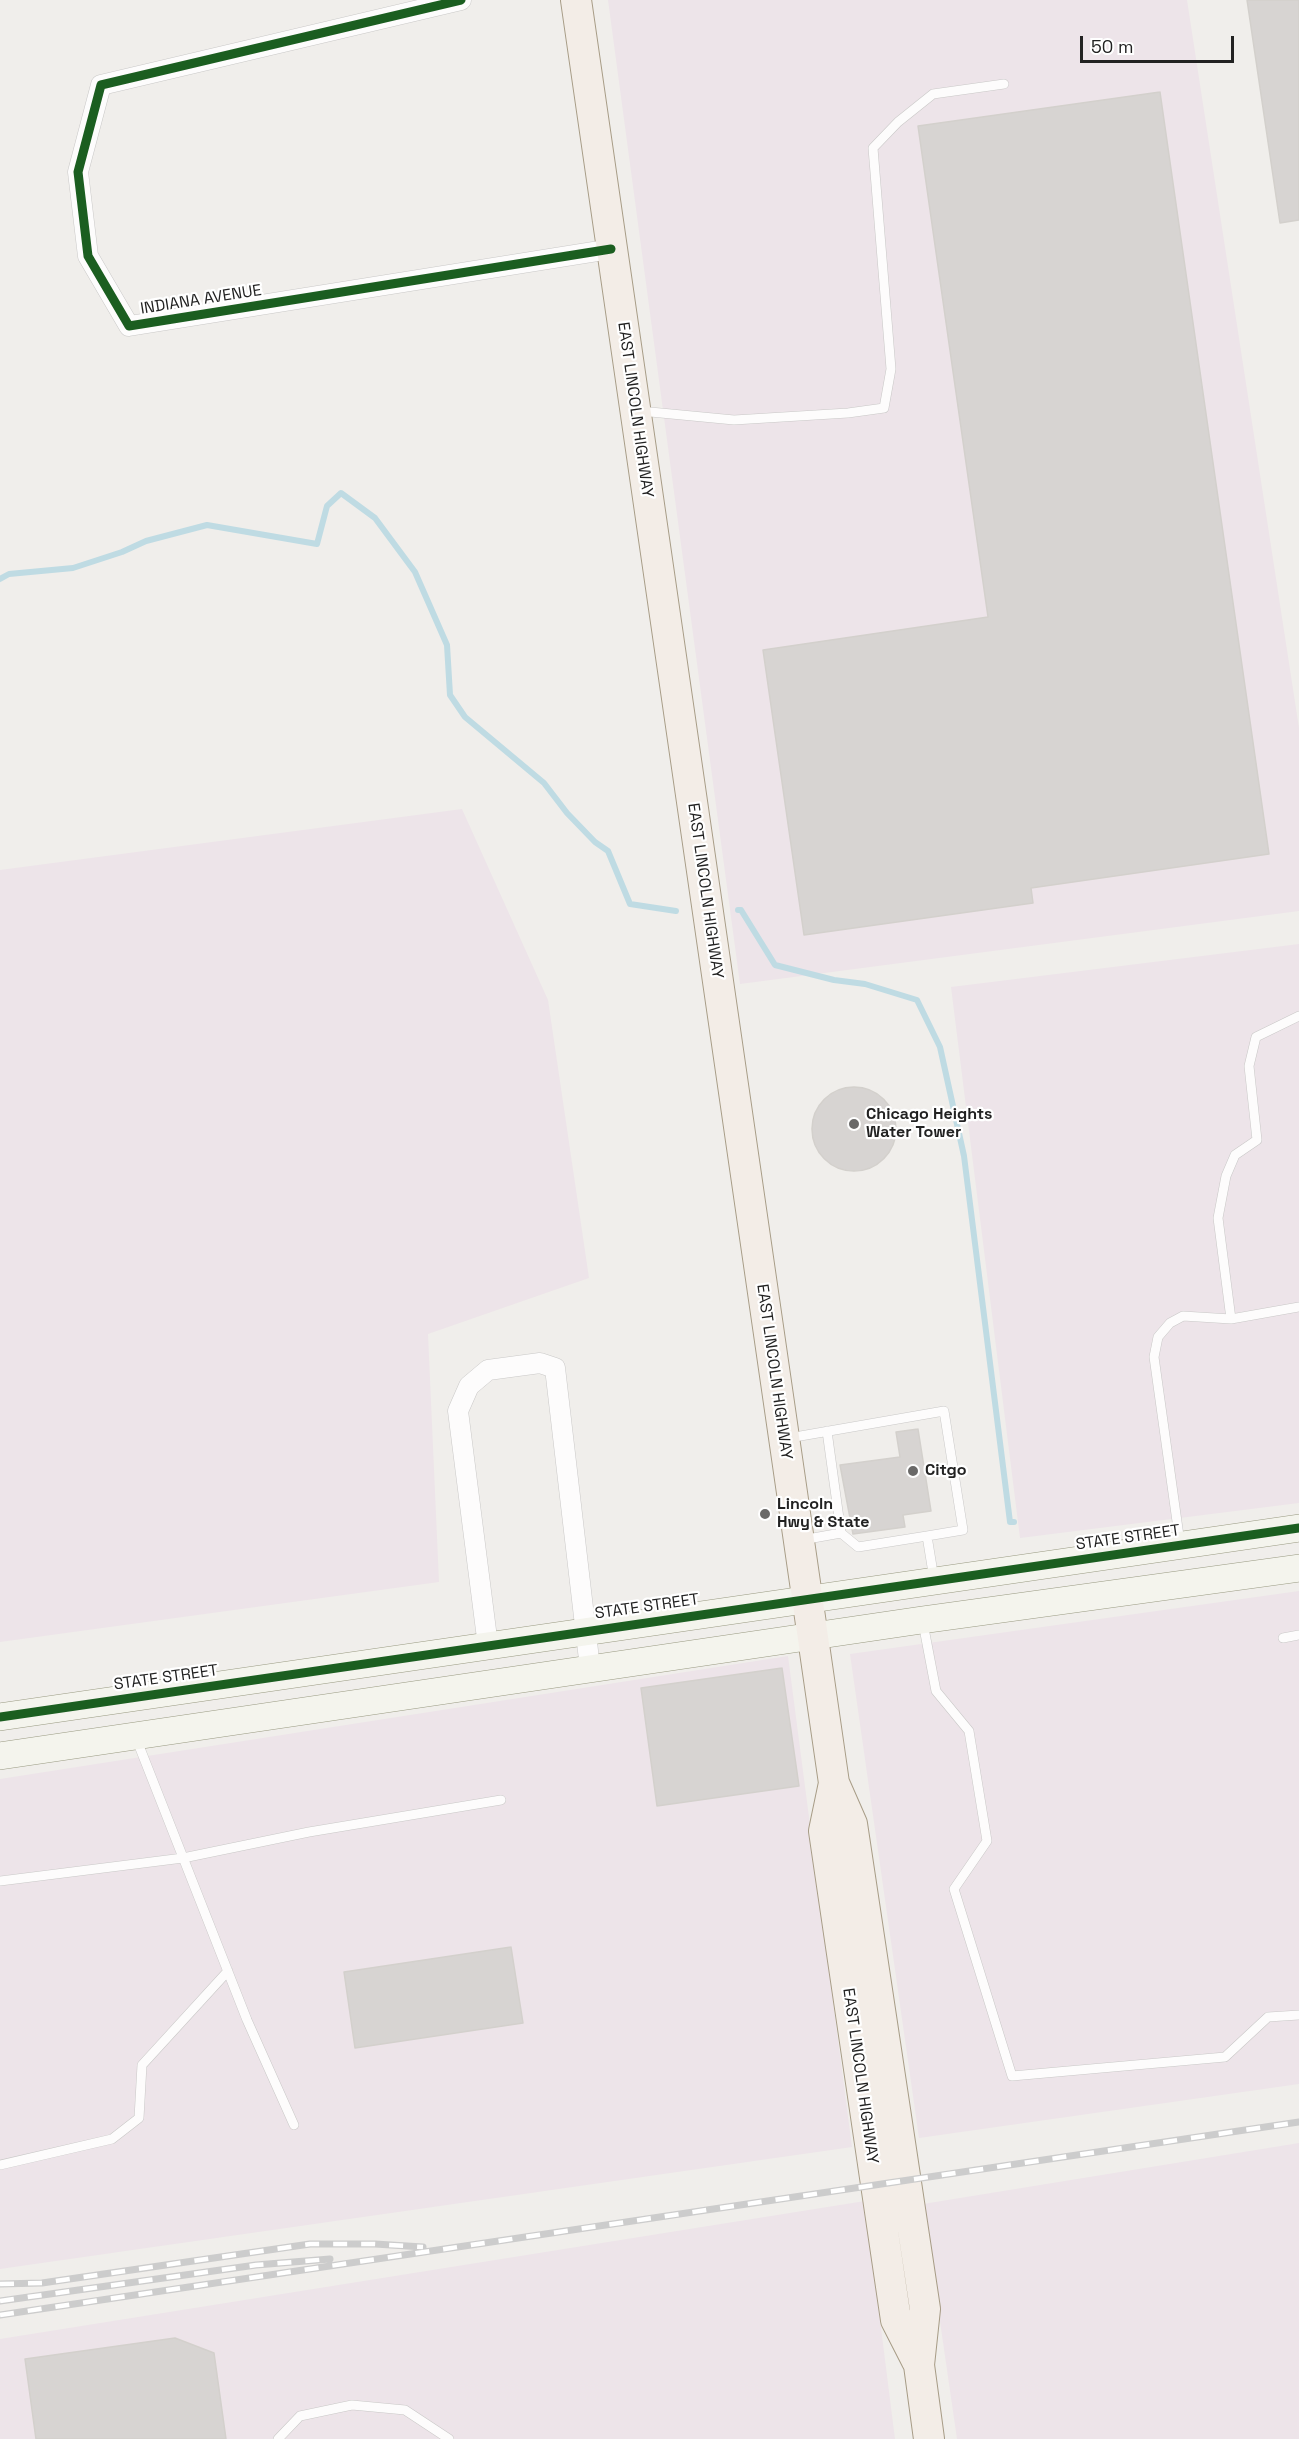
<!DOCTYPE html>
<style>
body{margin:0}
#map{position:relative;width:1299px;height:2439px;overflow:hidden;background:#f0eeeb;font-family:"Space Grotesk",sans-serif}
canvas{display:block}
.scale{position:absolute;left:1080px;top:36px;width:154px;height:27px;box-sizing:border-box;border:3px solid #222;border-top:0;padding-left:8px;font-size:18px;line-height:21px;white-space:nowrap;color:#222;-webkit-text-stroke:4px #fff;paint-order:stroke}
</style>
<div id="map">
<canvas width="1299" height="2439"></canvas>
<div class="scale">50 m</div>
</div>
<script>
const context = document.querySelector('canvas').getContext('2d');
context.lineJoin = 'round';
function fill(path, color) { context.fillStyle = color; context.fill(path, 'evenodd'); }
const toPath = rows => new Path2D(rows.map(r => 'M' + r).join(''));
function strokePath(path, color, width, dash) { context.strokeStyle = color; context.lineWidth = width; context.lineCap = dash ? 'butt' : 'round'; context.setLineDash(dash || []); context.stroke(path); }
function drawText(font, color, halo, rows, align = 'center') {
  context.font = font + ' "Space Grotesk",sans-serif'; context.lineWidth = 4.5; context.setLineDash([]); context.textBaseline = 'middle'; context.strokeStyle = halo; context.fillStyle = color; for (const [text, x, y, turn = 0] of rows) {
    context.save(); context.translate(x, y); context.rotate((+turn || 0) * Math.PI / 180); context.textAlign = isNaN(turn) ? turn : align; if (halo) context.strokeText(text, 0, 0); context.fillText(text, 0, 0); context.restore();
  }
}
const industrial = toPath([
 [608,0,1187,0,1299,728,1299,911,740,984],
 [462,809,548,1000,589,1278,428,1334,439,1582,0,1642,0,870],
 [1299,944,1299,1503,1020,1538,951,987],
 [1299,1591,1299,2084,919,2138,850,1654],
 [788,1656,852,2147,0,2269,0,1779],
 [1299,2143,1299,2439,957,2439,923,2204],
 [865,2201,895,2439,0,2439,0,2339]
]);
const stream = toPath([
 [0,579,9,574,73,568,122,552,146,541,207,525,317,544,327,506,341,493,375,518,415,572,447,645,450,695,465,717,544,783,567,813,595,842,608,851,630,904,676,911],
 [738,910,741,910,775,965,834,980,865,984,917,1000,940,1047,964,1156,1010,1522,1014,1522]
]);
const building = toPath([
 [1247,0,1299,0,1299,220,1280,223,1247,0],
 [1160,92,1269,854,1031,888,1033,903,804,935,763,650,988,617,918,126,1160,92],
 '812 1129a42 42 0 1 1 84 0a42 42 0 1 1-84 0Z',
 [918,1429,931,1511,903,1515,905,1527,853,1534,840,1465,900,1457,896,1432,918,1429],
 [782,1668,799,1786,657,1806,641,1688,782,1668],
 [511,1947,523,2023,355,2048,344,1972,511,1947],
 [175,2338,214,2353,226,2439,36,2439,25,2359,175,2338]
]);
const lane = toPath([
 [640,411,734,420,848,413,884,408,891,369,873,148,898,122,933,94,1004,84],
 [1231,1319,1218,1218,1226,1176,1235,1155,1257,1140,1249,1066,1256,1037,1299,1016],
 [827,1431,841,1533,858,1547,927,1536],
 [789,1438,944,1411,963,1530,927,1536,934,1579],
 [802,1540,841,1533],
 [1180,1543,1154,1357,1158,1337,1170,1323,1183,1316,1231,1319,1299,1307],
 [923,1623,936,1691,969,1731,987,1841,954,1889,1012,2076,1225,2057,1268,2017,1299,2015],
 [1283,1638,1299,1635],
 [136,1738,247,2020,294,2125],
 [0,1881,183,1858,309,1832,501,1800],
 [0,2165,112,2139,139,2118,142,2065,228,1971],
 [278,2439,300,2416,352,2405,405,2410,449,2439]
]);
const street = toPath([
 [461,0,101,85,78,172,88,256,129,326,611,249],
 [488,1646,458,1411,469,1386,488,1370,540,1363,555,1368,590,1668]
]);
const secondary = toPath([
 [0,1717,1299,1528],
 [0,1756,922,1620,1299,1568]
]);
const primary = toPath([
 [576,0,834,1783,852,1824,925,2309,919,2365,929,2439],
 [834,1783,824,1831,896,2320,919,2365]
]);
const rail = toPath([
 [0,2284,42,2283,310,2244,375,2244,423,2247],
 [0,2301,256,2265,330,2259],
 [0,2315,1299,2122]
]);
const cycleway = toPath([
 [461,0,101,85,78,172,88,256,129,326,611,249],
 [0,1717,1299,1528]
]);
const markers = [
 [854,1124,6,"#6a6968"],
 [913,1471,6,"#6a6968"],
 [765,1514,6,"#6a6968"]
];
const streetNames = [
 ["INDIANA AVENUE",201,300,-9],
 ["EAST LINCOLN HIGHWAY",635,410,82],
 ["EAST LINCOLN HIGHWAY",705,891,82],
 ["EAST LINCOLN HIGHWAY",774,1372,82],
 ["STATE STREET",1128,1538,-8],
 ["STATE STREET",647,1607,-8],
 ["STATE STREET",166,1678,-8],
 ["EAST LINCOLN HIGHWAY",860,2076,82]
];
const poiNames = [
 ["Chicago Heights",866,1115],
 ["Water Tower",866,1133],
 ["Citgo",925,1471],
 ["Lincoln",777,1505],
 ["Hwy & State",777,1523]
];
fill(industrial, '#ede4e9');
strokePath(stream, '#bfdbe3', 6);
fill(building, '#d7d4d2');
strokePath(building, '#d3d0cc', 1.5);
strokePath(lane, '#c9c8c7', 10);
strokePath(street, '#c9c8c7', 21);
strokePath(secondary, '#999a82', 28);
strokePath(primary, '#a79c86', 32);
strokePath(lane, '#fdfcfc', 9);
strokePath(street, '#fdfcfc', 20);
strokePath(secondary, '#f4f4ed', 27);
strokePath(primary, '#f3ede7', 30);
strokePath(rail, '#ccc', 7);
strokePath(rail, '#fff', 4.5, [14]);
strokePath(cycleway, '#1b5e20', 9);
for (const [x, y, r, color] of markers) { const dot = new Path2D(); dot.arc(x, y, r, 0, 2 * Math.PI); context.fillStyle = color; context.fill(dot); strokePath(dot, '#fff', 2); }
drawText('16px', '#222', '#fff', streetNames);
drawText('bold 16px', '#222', '#fff', poiNames, 'left');
</script>
